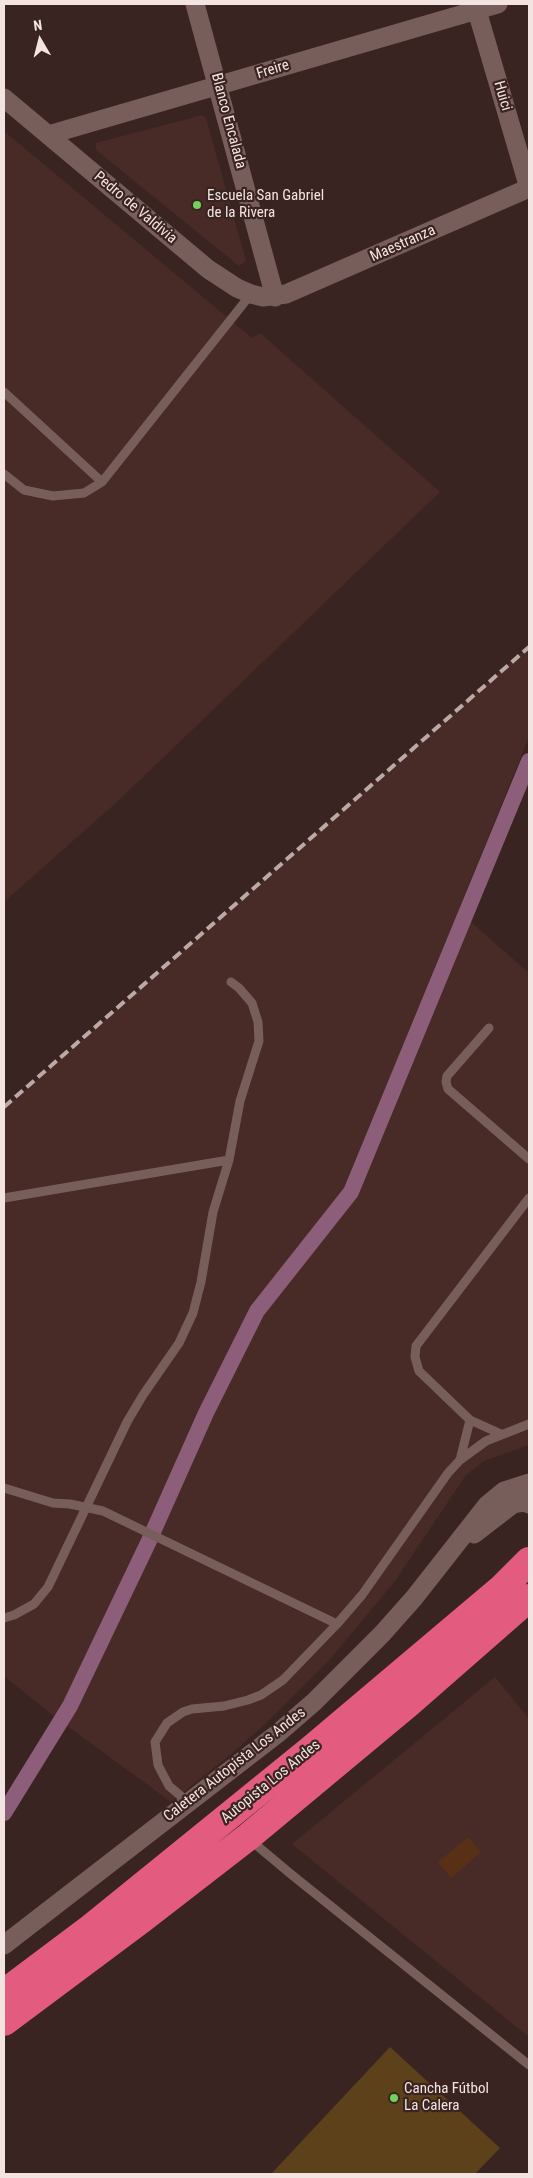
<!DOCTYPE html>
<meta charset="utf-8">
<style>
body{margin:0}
#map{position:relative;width:533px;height:2178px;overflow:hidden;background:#3a2421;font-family:"Roboto Condensed",sans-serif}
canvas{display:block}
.frame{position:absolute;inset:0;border:5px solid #f3e4e1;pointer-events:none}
.north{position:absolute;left:15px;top:15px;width:50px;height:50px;-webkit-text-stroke:4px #3a2421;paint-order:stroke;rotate:352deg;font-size:14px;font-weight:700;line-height:20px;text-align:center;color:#f3e4e1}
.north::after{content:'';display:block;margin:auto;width:18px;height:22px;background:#f3e4e1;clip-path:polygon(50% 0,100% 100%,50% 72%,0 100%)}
</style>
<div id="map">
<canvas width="533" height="2178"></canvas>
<div class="frame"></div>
<div class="north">N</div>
</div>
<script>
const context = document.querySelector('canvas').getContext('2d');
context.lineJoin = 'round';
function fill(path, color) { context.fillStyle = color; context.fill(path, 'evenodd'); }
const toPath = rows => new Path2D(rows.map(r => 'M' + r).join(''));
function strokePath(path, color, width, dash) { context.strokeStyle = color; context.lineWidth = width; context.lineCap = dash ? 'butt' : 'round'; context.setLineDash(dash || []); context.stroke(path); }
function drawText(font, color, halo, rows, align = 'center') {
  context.font = font + ' "Roboto Condensed",sans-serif'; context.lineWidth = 4.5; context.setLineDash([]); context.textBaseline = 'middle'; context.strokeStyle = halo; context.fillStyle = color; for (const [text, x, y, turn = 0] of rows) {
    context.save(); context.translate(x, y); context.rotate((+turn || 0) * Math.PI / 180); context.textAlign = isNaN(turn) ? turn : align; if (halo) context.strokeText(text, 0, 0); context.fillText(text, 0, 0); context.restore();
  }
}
const built = toPath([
 [202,115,206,118,246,261,239,266,96,150,96,143],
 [4,131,252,338,260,333,440,492,117,802,4,902],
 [529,646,529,737,459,909,465,917,529,973,529,1445,484,1461,466,1475,395,1581,331,1658,266,1723,235,1751,171,1802,55,1717,4,1676,4,1109],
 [495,1677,529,1719,529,2037,292,1844]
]);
const green = toPath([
 [390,2047,500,2148,475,2174,271,2174]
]);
const canal = toPath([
 [4,1813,70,1706,148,1543,206,1413,257,1311,351,1192,529,761]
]);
const building = toPath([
 [468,1837,481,1852,451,1878,438,1862]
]);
const lane = toPath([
 [4,392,102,482],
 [4,474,24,490,53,496,84,493,102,482,251,294],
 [489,1028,447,1076,446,1082,448,1089,529,1159],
 [4,1198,229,1160],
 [470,1420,419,1371,415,1357,416,1346,529,1198],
 [460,1460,470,1420,501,1434],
 [4,1488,53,1503,70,1504,103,1511,337,1624],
 [4,1618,14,1615,34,1604,48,1587,127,1422,143,1395,179,1343,193,1313,201,1282,213,1212,229,1160,240,1101,259,1041,258,1022,252,1003,239,988,231,982],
 [188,1802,169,1786,158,1765,155,1742,167,1723,183,1712,192,1709,224,1706,248,1700,261,1695,283,1680,337,1624,362,1595,448,1473,460,1460,486,1441,529,1424],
 [249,1839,292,1875,529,2065]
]);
const street = toPath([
 [195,4,275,297],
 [475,4,529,188],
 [4,98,208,269,237,288,251,294,263,297,286,294,529,188],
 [48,135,498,4],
 [474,1534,513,1504,525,1502,529,1504],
 [4,1945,277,1734,314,1702,382,1634,414,1598,487,1505,504,1491,529,1483]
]);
const highway = toPath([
 [4,1993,88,1930,310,1750,502,1588,529,1561],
 [4,2022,142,1919,248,1837,409,1703,529,1598]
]);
const rail = toPath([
 [4,1107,529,647]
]);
const markers = [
 [197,205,5,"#72d25d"],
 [394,2098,5,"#72d25d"]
];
const streetNames = [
 ["Freire",273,70,-17],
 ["Huici",502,96,74],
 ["Blanco Encalada",228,121,75],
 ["Pedro de Valdivia",135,208,40],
 ["Maestranza",403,244,-24],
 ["Caletera Autopista Los Andes",235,1765,-38],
 ["Autopista Los Andes",271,1782,-39]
];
const poiNames = [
 ["Escuela San Gabriel",207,196],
 ["de la Rivera",207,213],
 ["Cancha Fútbol",404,2089],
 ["La Calera",404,2106]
];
fill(built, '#482a26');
fill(green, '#5d411b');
strokePath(canal, '#8c5e79', 16);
fill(building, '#583016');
strokePath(lane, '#785e5a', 9);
strokePath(street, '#785e5a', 19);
strokePath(highway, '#e35c80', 28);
strokePath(rail, '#baa9a6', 4, [10, 5]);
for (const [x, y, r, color] of markers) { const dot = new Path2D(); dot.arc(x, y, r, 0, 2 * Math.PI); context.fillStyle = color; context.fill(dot); strokePath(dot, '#3a2421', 2); }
drawText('15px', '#f3e4e1', '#3a2421', streetNames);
drawText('15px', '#f3e4e1', '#3a2421', poiNames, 'left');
</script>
